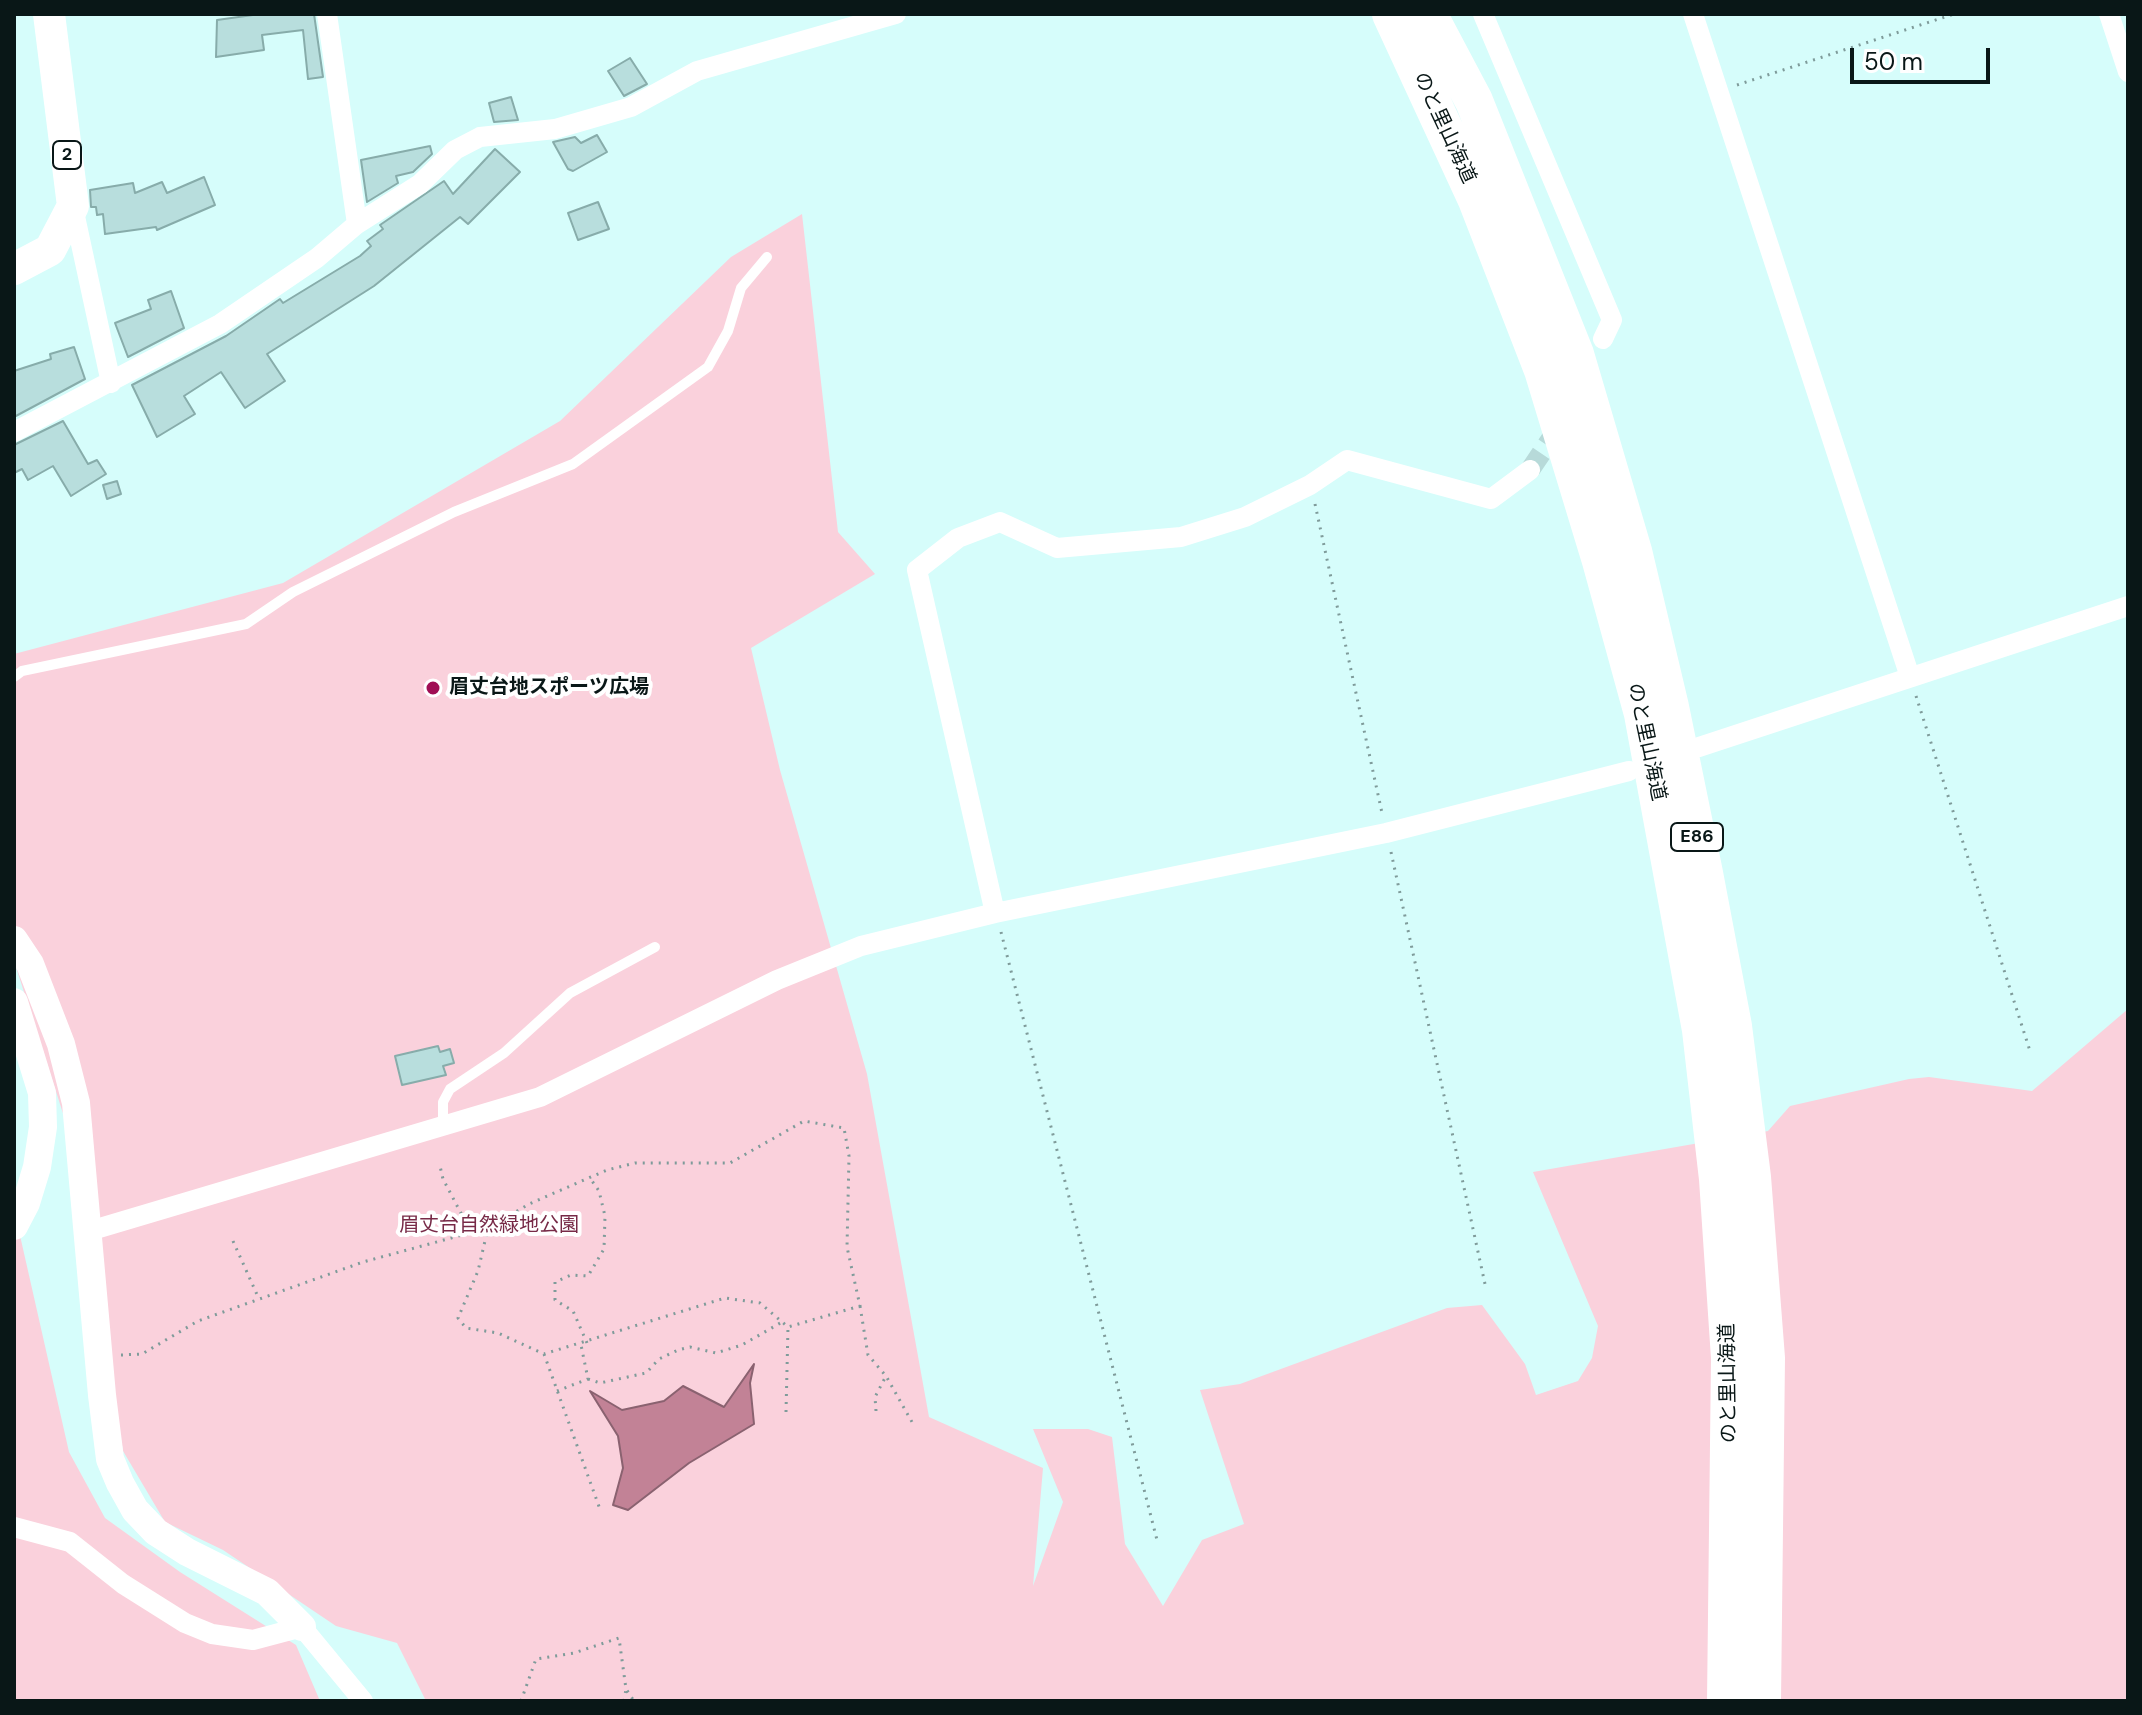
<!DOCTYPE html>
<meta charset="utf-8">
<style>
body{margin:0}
#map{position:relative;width:2142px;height:1715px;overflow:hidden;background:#d6fdfb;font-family:"DM Sans",sans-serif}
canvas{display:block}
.frame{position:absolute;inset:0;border:16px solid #091717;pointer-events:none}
.scale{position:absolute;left:1850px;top:48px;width:140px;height:36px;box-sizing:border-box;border:4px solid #091717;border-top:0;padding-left:10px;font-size:24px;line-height:28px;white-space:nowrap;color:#091717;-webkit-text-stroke:6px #fff;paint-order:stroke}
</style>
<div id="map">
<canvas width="2142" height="1715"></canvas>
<div class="frame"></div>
<div class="scale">50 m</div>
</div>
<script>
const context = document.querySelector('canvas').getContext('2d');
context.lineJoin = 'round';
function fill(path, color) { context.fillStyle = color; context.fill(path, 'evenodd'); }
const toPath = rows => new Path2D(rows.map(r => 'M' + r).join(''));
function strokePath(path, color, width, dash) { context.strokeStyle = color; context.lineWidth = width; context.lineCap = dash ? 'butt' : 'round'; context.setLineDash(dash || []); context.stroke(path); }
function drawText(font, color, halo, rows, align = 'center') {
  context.font = font + ' "DM Sans","Noto Sans JP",sans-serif'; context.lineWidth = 8; context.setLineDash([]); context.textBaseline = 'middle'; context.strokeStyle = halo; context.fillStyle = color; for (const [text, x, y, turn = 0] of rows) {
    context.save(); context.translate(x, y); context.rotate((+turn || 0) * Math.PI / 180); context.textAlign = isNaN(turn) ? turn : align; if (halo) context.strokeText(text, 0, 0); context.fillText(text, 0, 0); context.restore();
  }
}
const green = toPath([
 [802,214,838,532,875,574,751,648,780,770,867,1074,929,1417,1043,1468,1033,1586,1063,1502,1033,1429,1088,1429,1112,1437,1125,1544,1163,1606,1202,1540,1244,1524,1200,1390,1240,1384,1447,1308,1482,1305,1525,1364,1536,1395,1578,1381,1592,1358,1598,1326,1533,1172,1768,1131,1790,1106,1909,1079,1929,1077,2032,1091,2128,1009,2128,1701,426,1701,397,1643,336,1626,223,1550,165,1522,123,1451,69,1132,14,961,14,654,283,583,560,421,731,257],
 [14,1209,69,1452,105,1518,180,1572,296,1645,320,1701,14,1701]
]);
const water = toPath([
 [754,1364,750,1383,754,1424,689,1463,628,1510,613,1505,623,1468,618,1436,590,1391,622,1410,664,1401,683,1386,724,1407,754,1364]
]);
const building = toPath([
 [260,14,314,14,323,77,308,79,303,30,262,35,264,50,216,57,217,20,260,14],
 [630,58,647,84,624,96,608,71,630,58],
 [511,97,518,120,494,122,489,103,511,97],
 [597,135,607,152,573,171,568,169,553,142,575,137,581,143,597,135],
 [430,146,432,154,413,172,396,176,398,183,367,202,361,160,430,146],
 [495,149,520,172,468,224,460,217,374,286,267,354,285,381,245,408,221,372,184,396,195,414,157,437,132,385,226,336,280,299,283,303,360,256,371,246,367,241,383,229,380,225,444,181,453,194,495,149],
 [204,177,215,205,157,230,156,227,105,234,103,214,97,215,96,207,91,207,90,190,133,183,135,193,162,182,167,193,204,177],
 [598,202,609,229,578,240,568,213,598,202],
 [171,291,184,328,128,357,115,323,151,309,148,300,171,291],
 [74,347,85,379,14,417,14,371,51,359,50,354,74,347],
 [63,421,88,464,97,460,106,474,71,496,53,466,28,480,22,469,14,473,14,445,63,421],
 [117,481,121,494,107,499,103,485,117,481],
 [438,1046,440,1052,450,1049,454,1063,443,1066,446,1075,402,1085,395,1056,438,1046]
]);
const streetTunnel = toPath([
 [1530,470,1559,427]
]);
const path = toPath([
 [1737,85,1954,14],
 [1315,504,1382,813],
 [1916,696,2030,1051],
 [1391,852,1485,1284],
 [1001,932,1157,1540],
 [233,1241,259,1299],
 [860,1306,868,1355,886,1376,912,1422],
 [587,1343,573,1311,555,1300,555,1282,571,1275,588,1276,604,1249,605,1216,599,1191,590,1178],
 [544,1354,601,1512],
 [121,1355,142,1354,198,1321,363,1262,488,1228,529,1204,607,1170,635,1163,730,1163,804,1121,844,1128,849,1156,847,1247,860,1306,788,1327,760,1303,725,1298,544,1354,498,1333,466,1328,458,1318,478,1271,488,1228,464,1219,443,1179,440,1166],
 [588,1379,600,1383,646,1373,659,1359,678,1350,690,1347,716,1353,742,1345,782,1322],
 [557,1391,588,1379,581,1345],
 [876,1411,875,1397,886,1376],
 [786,1412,788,1327],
 [521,1701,536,1659,574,1653,619,1638,626,1689,634,1701],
 [624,1701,626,1689]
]);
const lane = toPath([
 [14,677,22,671,246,624,293,592,454,512,573,464,708,367,728,331,741,288,767,257],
 [443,1126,443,1102,450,1089,504,1053,570,993,655,947]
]);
const street = toPath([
 [327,14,357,224],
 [1483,14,1612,320,1603,339],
 [1693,14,1910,677],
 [2109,14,2128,72],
 [73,207,111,383],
 [14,432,220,324,317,258,357,224,420,184,455,150,480,137,555,129,631,107,697,71,896,14],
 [1699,747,2128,606],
 [995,913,917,570,958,538,1000,522,1057,548,1181,537,1245,517,1310,485,1347,460,1491,499,1530,470],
 [86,1232,540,1097,777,980,861,946,995,913,1386,833,1629,771],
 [14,1527,70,1542,123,1584,185,1623,212,1634,253,1640,302,1627,363,1701]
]);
const secondary = toPath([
 [14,940,30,964,61,1044,76,1103,102,1395,110,1459,120,1483,135,1510,156,1532,187,1552,267,1592,302,1627],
 [14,1002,42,1093,43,1127,37,1167,26,1203,14,1226]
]);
const primary = toPath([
 [14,269,50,250,73,206,49,14]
]);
const highway = toPath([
 [1391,14,1477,200,1543,370,1601,561,1643,714,1701,1030,1718,1179,1730,1358,1726,1701],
 [1428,14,1474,101,1575,354,1633,551,1670,707,1704,873,1733,1026,1752,1177,1766,1358,1762,1701]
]);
const markers = [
 [433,688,8,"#a00e55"]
];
const shields = [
 [67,155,28],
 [1697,837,52]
];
const shieldNames = [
 ["2",67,155],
 ["E86",1697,837]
];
const streetNames = [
 ["のと里山海道",1444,128,65],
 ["のと里山海道",1646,742,78],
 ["のと里山海道",1729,1383,-91]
];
const poiNames = [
 ["眉丈台地スポーツ広場",449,688]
];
const parkNames = [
 ["眉丈台自然緑地公園",489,1226]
];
fill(green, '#fad1dc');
fill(water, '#c28296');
strokePath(water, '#8a6270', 2);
fill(building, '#b8dedd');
strokePath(building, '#87acaa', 2);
strokePath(streetTunnel, '#b7dad9', 20, [20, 10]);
strokePath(path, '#7f9b9a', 3, [2, 6]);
strokePath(lane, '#fff', 10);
strokePath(street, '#fff', 20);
strokePath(secondary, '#fff', 28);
strokePath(primary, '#fff', 32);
strokePath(highway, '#fff', 38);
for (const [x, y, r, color] of markers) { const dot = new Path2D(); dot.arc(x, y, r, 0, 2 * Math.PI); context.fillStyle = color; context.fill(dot); strokePath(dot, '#fff', 3); }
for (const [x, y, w] of shields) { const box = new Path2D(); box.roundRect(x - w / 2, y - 14, w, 28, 6); context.fillStyle = '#fff'; context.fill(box); strokePath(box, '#091717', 2); }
drawText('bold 18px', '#091717', null, shieldNames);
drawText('20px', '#091717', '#fff', streetNames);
drawText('bold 20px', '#091717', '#fff', poiNames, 'left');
drawText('20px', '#772a47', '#fff', parkNames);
</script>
